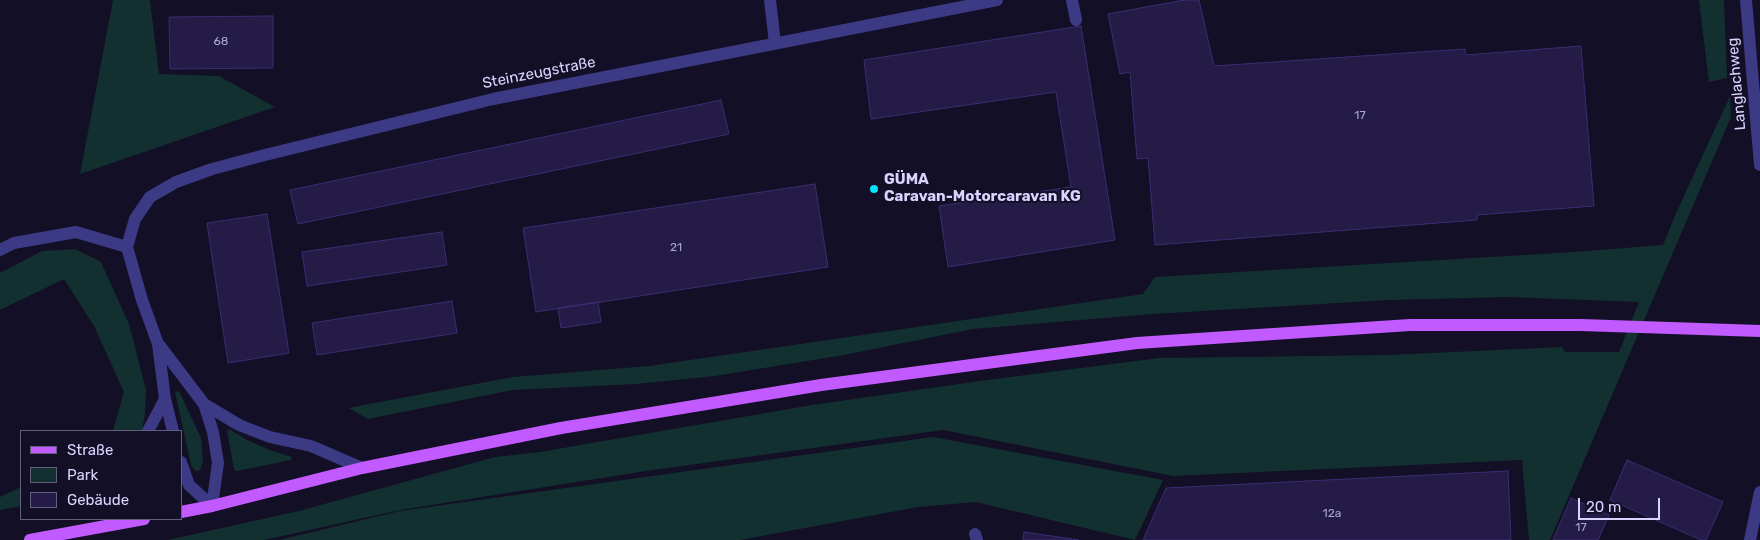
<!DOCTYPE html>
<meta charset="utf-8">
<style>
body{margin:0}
#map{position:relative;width:1760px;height:540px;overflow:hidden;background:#130f26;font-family:Rubik,sans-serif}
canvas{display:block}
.legend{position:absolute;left:20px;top:430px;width:162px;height:90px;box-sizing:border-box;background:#130f26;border:1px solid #625e7d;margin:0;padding:6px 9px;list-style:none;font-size:15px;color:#d9d4ff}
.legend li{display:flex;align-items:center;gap:10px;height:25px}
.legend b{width:25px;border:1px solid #625e7d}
.scale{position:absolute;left:1578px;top:498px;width:82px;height:22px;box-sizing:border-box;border:2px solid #d9d4ff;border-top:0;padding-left:6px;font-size:15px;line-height:18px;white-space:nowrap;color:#d9d4ff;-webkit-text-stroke:4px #130f26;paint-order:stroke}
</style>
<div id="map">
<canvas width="1760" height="540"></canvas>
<ul class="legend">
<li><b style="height:6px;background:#c25bff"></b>Straße</li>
<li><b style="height:14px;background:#12302f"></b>Park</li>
<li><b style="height:14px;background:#241b47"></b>Gebäude</li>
</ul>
<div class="scale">20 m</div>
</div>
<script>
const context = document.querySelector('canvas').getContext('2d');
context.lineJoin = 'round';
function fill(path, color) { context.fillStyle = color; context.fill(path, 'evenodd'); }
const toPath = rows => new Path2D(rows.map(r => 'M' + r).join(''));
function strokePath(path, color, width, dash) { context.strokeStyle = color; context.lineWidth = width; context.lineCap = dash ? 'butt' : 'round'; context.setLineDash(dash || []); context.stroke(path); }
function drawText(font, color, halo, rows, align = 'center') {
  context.font = font + ' Rubik,sans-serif'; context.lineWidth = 4; context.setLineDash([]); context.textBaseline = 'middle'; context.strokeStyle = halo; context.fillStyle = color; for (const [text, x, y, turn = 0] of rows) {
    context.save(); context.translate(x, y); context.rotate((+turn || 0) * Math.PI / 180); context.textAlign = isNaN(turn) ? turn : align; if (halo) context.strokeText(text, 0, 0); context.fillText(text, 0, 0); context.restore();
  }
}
const green = toPath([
 [113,0,150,0,159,74,219,76,275,107,80,174],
 [1699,0,1724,0,1727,78,1709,82],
 [1730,96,1731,117,1550,540,1529,540,1522,460,1173,476,943,430,646,471,400,510,264,540,168,540,299,511,495,457,540,452,812,405,987,380,1159,358,1388,355,1562,347,1565,352,1619,352,1639,302,1509,297,1389,300,1152,314,973,329,844,355,715,376,636,384,513,390,368,419,348,408,513,377,649,366,1143,294,1155,277,1574,252,1663,245,1677,211],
 [75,249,101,262,129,324,146,390,145,413,142,431,113,431,124,392,94,326,64,279,0,310,0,273,42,251],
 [179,391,201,438,203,460,200,470,195,471,191,465,175,392],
 [229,429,247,440,270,450,292,457,291,460,237,471,234,470,227,431],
 [933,437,1163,480,1135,540,976,502,918,507,740,540,279,540,400,511],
 [21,487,21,506,0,510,0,497]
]);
const building = toPath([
 [1184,0,1199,0,1214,66,1465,49,1466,55,1581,46,1594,206,1477,215,1477,220,1155,245,1148,158,1137,159,1130,72,1120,74,1108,14,1184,0],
 [273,16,273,68,170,69,169,17,273,16],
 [1081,26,1115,240,948,267,939,206,1071,187,1056,92,871,119,864,60,1081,26],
 [721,100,729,134,298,224,290,190,721,100],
 [815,184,828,267,536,312,523,228,815,184],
 [267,214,289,353,228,363,207,223,267,214],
 [442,232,447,265,307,286,302,252,442,232],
 [452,301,457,333,317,355,312,323,452,301],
 [598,302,601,322,561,328,558,308,598,302],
 [1627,460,1723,502,1706,540,1701,540,1610,500,1627,460],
 [1508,471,1511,540,1143,540,1166,488,1508,471],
 [1571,498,1609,515,1598,540,1553,540,1571,498],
 [1024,532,1079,540,1023,540,1024,532]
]);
const minor = toPath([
 [770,0,775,43],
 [1072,0,1076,20],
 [1746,0,1760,165],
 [0,250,14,243,76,232,127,247],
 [160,346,204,404,213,432,218,463,212,506],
 [204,404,239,425,270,437,311,446,362,468],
 [148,431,165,399],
 [173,431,165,399,158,344,142,300,127,247,135,219,150,197,176,182,212,169,265,155,493,99,997,0],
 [181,462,189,485,212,506],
 [975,534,977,540],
 [1750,540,1760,492]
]);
const major = toPath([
 [181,512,212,506,362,468,561,428,821,385,1137,343,1410,325,1581,325,1760,331],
 [30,540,144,519]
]);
const markers = [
 [874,189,5,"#00e5ff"]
];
const numberNames = [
 ["68",221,42],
 ["17",1360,116],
 ["21",676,248],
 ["12a",1332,514],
 ["17",1581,528]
];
const streetNames = [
 ["Steinzeugstraße",539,73,-11],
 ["Langlachweg",1737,84,-95]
];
const poiNames = [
 ["GÜMA",884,180],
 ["Caravan-Motorcaravan KG",884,197]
];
fill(green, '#12302f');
fill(building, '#241b47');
strokePath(building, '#3b2d73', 1);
strokePath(minor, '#3d3a85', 12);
strokePath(major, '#c25bff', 12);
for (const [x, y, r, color] of markers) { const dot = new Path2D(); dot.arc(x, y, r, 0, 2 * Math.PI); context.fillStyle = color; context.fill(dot); strokePath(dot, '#130f26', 2); }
drawText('12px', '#aca6d1', null, numberNames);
drawText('15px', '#d9d4ff', '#130f26', streetNames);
drawText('bold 15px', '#d9d4ff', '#130f26', poiNames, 'left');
</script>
